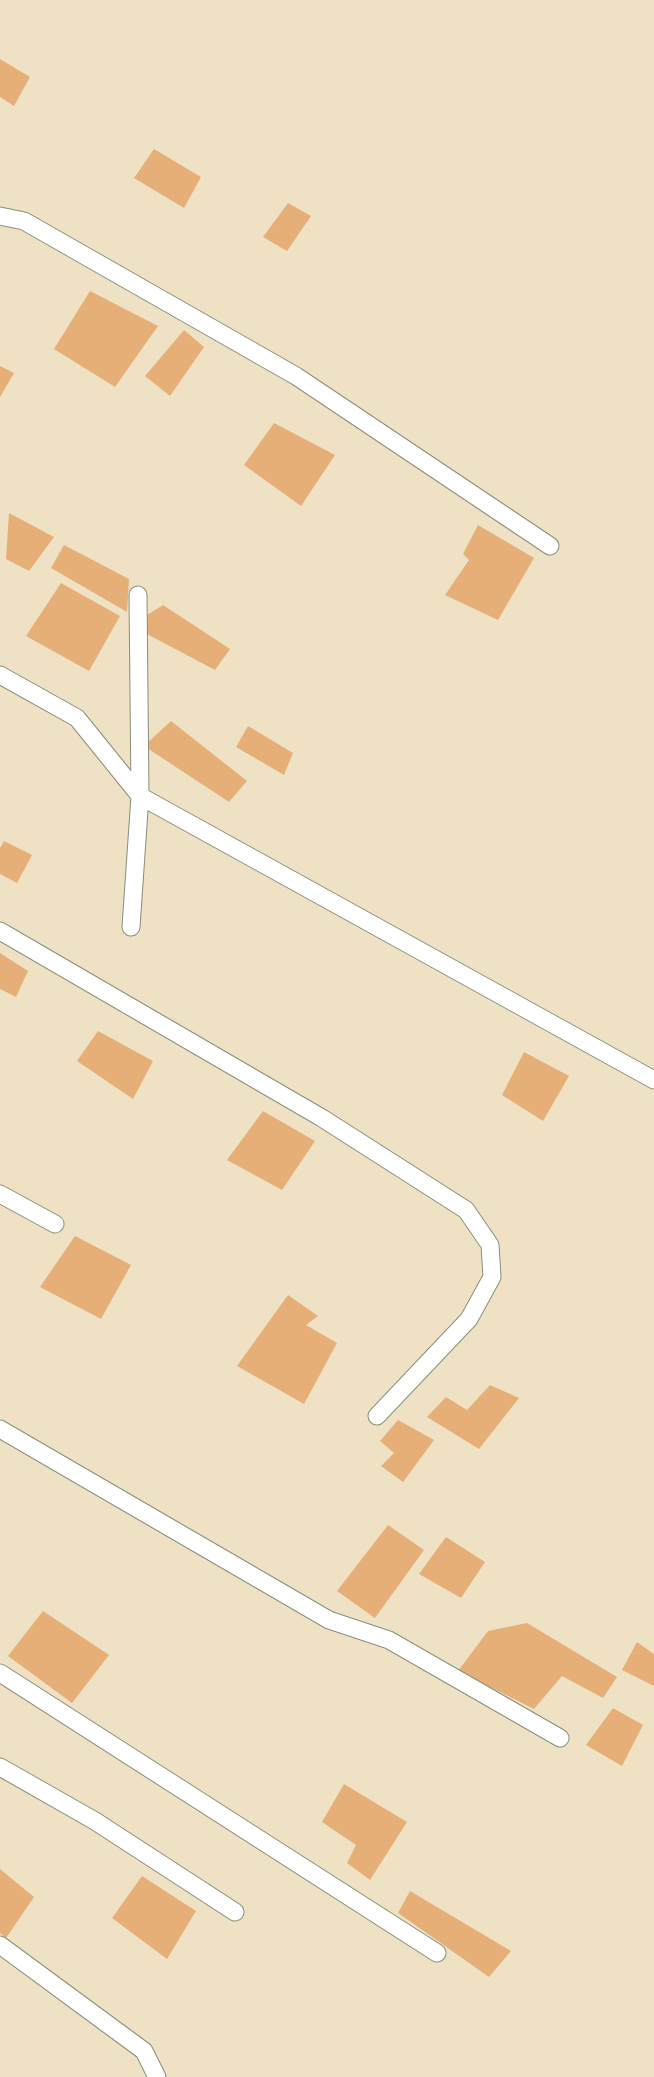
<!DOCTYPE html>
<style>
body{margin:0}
canvas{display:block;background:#efe1c3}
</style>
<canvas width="654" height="2077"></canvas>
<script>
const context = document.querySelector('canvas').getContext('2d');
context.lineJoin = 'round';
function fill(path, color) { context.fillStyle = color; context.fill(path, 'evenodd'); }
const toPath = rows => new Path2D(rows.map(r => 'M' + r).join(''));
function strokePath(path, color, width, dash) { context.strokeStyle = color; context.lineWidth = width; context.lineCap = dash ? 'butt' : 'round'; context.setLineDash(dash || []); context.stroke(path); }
const building = toPath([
 [0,59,30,77,14,106,0,97],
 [154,149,201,177,184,208,134,178],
 [288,203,311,216,287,251,263,237],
 [90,291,158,326,115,387,54,349],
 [184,330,204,347,170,396,145,376],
 [0,366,14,373,0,397],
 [274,423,335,455,301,506,244,465],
 [9,513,54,537,29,571,6,559],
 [478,525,534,558,498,620,445,595,469,560,463,554],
 [64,545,129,579,127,612,51,568],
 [61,583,120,616,89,671,26,636],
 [163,605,230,649,215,670,145,633,147,615],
 [171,721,247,781,229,802,144,746],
 [248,726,293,753,284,775,236,747],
 [4,841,32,855,17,883,0,874,0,848],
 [0,953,28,971,16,997,0,989],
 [98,1031,153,1061,133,1099,77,1061],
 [524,1052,569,1076,543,1121,502,1095],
 [263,1111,315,1141,282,1190,227,1160],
 [75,1236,131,1265,101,1319,40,1287],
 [288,1295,318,1316,306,1325,337,1343,304,1404,237,1366],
 [490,1385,519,1398,479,1449,427,1417,446,1397,467,1410],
 [398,1420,434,1440,403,1482,381,1466,394,1453,380,1441],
 [388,1525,424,1550,375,1618,337,1591],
 [446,1537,485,1562,461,1598,419,1574],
 [43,1611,109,1655,72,1703,8,1656],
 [527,1623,617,1677,603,1698,562,1676,534,1709,458,1671,488,1631],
 [637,1642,654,1654,654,1686,622,1670],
 [613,1708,643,1725,622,1766,586,1745],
 [344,1784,407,1822,370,1880,347,1863,356,1845,322,1822],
 [0,1869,34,1897,6,1938,0,1933],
 [142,1876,196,1911,167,1959,112,1918],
 [410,1891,511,1951,489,1977,398,1913]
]);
const lane = toPath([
 [0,216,24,221,296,376,550,546],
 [0,675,77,718,140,796,654,1080],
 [131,927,140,796,138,595],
 [0,931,322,1118,466,1210,490,1245,492,1277,469,1319,377,1416],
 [0,1194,55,1224],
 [0,1429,329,1620,389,1640,560,1738],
 [0,1673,437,1953],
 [0,1767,95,1821,235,1912],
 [0,1945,144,2051,157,2077]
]);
fill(building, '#e6af78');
strokePath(lane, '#878f7c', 19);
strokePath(lane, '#fff', 17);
</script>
